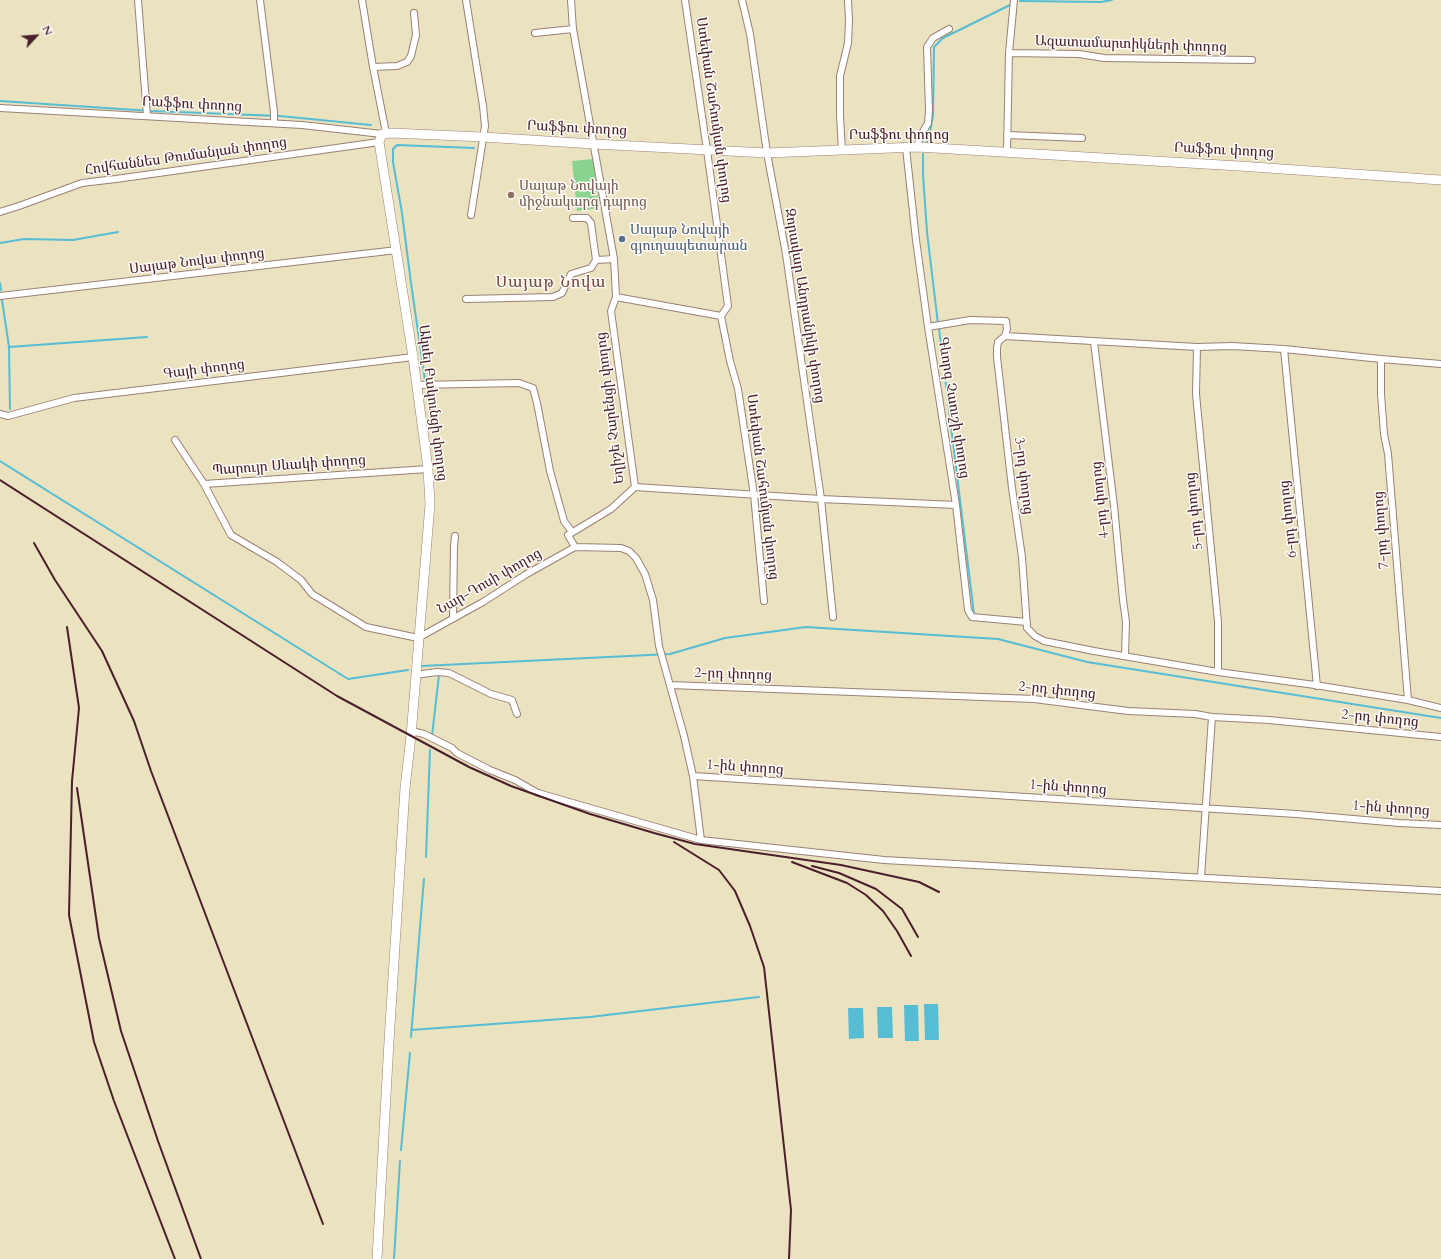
<!DOCTYPE html>
<meta charset="utf-8">
<style>
body{margin:0}
#map{position:relative;width:1441px;height:1259px;overflow:hidden;background:#ebe2c0;font-family:Cardo,serif}
canvas{display:block}
.north{position:absolute;left:16px;top:16px;width:40px;height:40px;-webkit-text-stroke:3px #fdfcf7;paint-order:stroke;rotate:64deg;font-size:11px;font-weight:700;line-height:16px;text-align:center;color:#4a1f2b}
.north::after{content:'';display:block;margin:auto;width:14px;height:18px;background:#4a1f2b;clip-path:polygon(50% 0,100% 100%,50% 72%,0 100%)}
</style>
<div id="map">
<canvas width="1441" height="1259"></canvas>
<div class="north">N</div>
</div>
<script>
const context = document.querySelector('canvas').getContext('2d');
context.lineJoin = 'round';
function fill(path, color) { context.fillStyle = color; context.fill(path, 'evenodd'); }
const toPath = rows => new Path2D(rows.map(r => 'M' + r).join(''));
function strokePath(path, color, width, dash) { context.strokeStyle = color; context.lineWidth = width; context.lineCap = dash ? 'butt' : 'round'; context.setLineDash(dash || []); context.stroke(path); }
function drawText(font, color, halo, rows, align = 'center') {
  context.font = font + ' Cardo,"Noto Serif Armenian",serif'; context.lineWidth = 3; context.setLineDash([]); context.textBaseline = 'middle'; context.strokeStyle = halo; context.fillStyle = color; for (const [text, x, y, turn = 0] of rows) {
    context.save(); context.translate(x, y); context.rotate((+turn || 0) * Math.PI / 180); context.textAlign = isNaN(turn) ? turn : align; if (halo) context.strokeText(text, 0, 0); context.fillText(text, 0, 0); context.restore();
  }
}
const green = toPath([
 [593,159,599,208,577,211,572,161]
]);
const water = toPath([
 [924,1004,938,1004,939,1040,925,1040],
 [918,1005,919,1041,905,1041,904,1005],
 [892,1007,893,1038,878,1038,877,1007],
 [848,1008,863,1008,864,1038,849,1039]
]);
const stream = toPath([
 [1020,1,1101,2,1112,0],
 [0,101,151,111,280,116,371,125],
 [927,142,930,132,933,115,934,47,943,38,1010,5],
 [923,154,923,175,927,232,938,324],
 [0,243,24,239,73,240,118,232],
 [0,283,1,290],
 [2,300,9,347,10,409],
 [939,328,974,614],
 [9,347,147,337],
 [425,380,411,283,402,213,393,162,393,149,397,145,474,148],
 [0,461,348,679,408,670],
 [422,666,670,654,725,638,806,627,998,639,1087,662,1441,718],
 [432,736,439,675],
 [426,857,430,750],
 [411,1030,590,1017,759,997],
 [411,1037,424,879],
 [401,1150,410,1053],
 [394,1259,400,1161]
]);
const minor = toPath([
 [138,0,147,116],
 [260,0,274,112,274,123],
 [362,0,373,67,386,133],
 [466,0,483,106,485,126,471,215],
 [571,0,573,29,614,259,616,297,611,311,635,487],
 [685,0,707,150,728,306,721,316,730,361,738,389,754,495,764,601],
 [742,0,750,34,767,153,786,254,821,499,833,617],
 [535,33,573,29],
 [1009,53,1079,54,1104,58,1252,60],
 [373,67,397,66,407,62,411,56,416,35,414,13],
 [0,108,302,125,382,134],
 [1007,135,1082,138],
 [917,147,920,137,928,123,929,110,927,47,933,38,949,29],
 [906,148,916,240,928,327,956,505,968,610,972,617,1027,622],
 [842,151,840,116,840,76,848,43,849,21,848,0],
 [1007,152,1009,53,1014,0],
 [0,212,19,206,82,183,116,179,379,142],
 [573,218,587,218,591,223,596,260],
 [0,296,397,250],
 [616,297,721,316],
 [466,299,553,297,562,293,571,274,591,268,596,260,614,259],
 [928,327,970,320,1006,321,1007,329,1005,336,998,342,997,348,997,357,1012,488,1022,557,1027,628,1035,636,1044,641,1094,651,1218,672,1315,685,1408,700,1441,708],
 [1005,336,1197,347,1232,346,1284,349,1381,359,1441,364],
 [1094,342,1114,506,1123,600,1126,622,1125,656],
 [1197,347,1196,394,1218,622,1218,672],
 [1284,349,1317,686],
 [1381,359,1381,394,1384,434,1388,454,1408,700],
 [416,385,519,383,533,388,537,403,550,471,564,521,572,532],
 [0,414,8,416,74,398,413,357],
 [175,440,204,484,428,469],
 [204,484,231,535,277,562,301,580,312,594,366,627,418,638,483,602,525,575,575,547,621,548,629,551,636,558,645,574,653,600,659,646,684,736,693,776,701,840],
 [635,487,821,499,956,505],
 [575,547,568,535,611,509,635,487],
 [453,618,454,546,455,536],
 [415,675,437,672,449,673,491,694,512,700,517,714],
 [670,685,1034,699,1128,711,1195,714,1212,717,1269,720,1441,737],
 [411,731,424,734,452,748,457,753,490,770,515,780,538,793,701,840,884,860,1441,891],
 [693,776,1296,814,1399,823,1441,825],
 [1201,877,1212,717]
]);
const secondary = toPath([
 [377,1259,389,1041,405,788,411,736,430,504,428,469,413,357,379,142,382,134,391,133,483,137,594,144,767,153,917,147,1239,166,1441,180]
]);
const rail = toPath([
 [0,480,337,696,469,767,511,786,590,814,654,833,695,844,841,865,919,882,939,892],
 [34,543,55,580,102,651,134,721,151,771,323,1224],
 [67,627,79,708,72,781,69,915,94,1042,114,1101,175,1259],
 [77,788,99,938,121,1031,158,1141,201,1259],
 [674,842,719,870,735,891,750,926,764,967,791,1210,789,1259],
 [792,862,847,883,866,895,883,911,897,931,911,956],
 [812,866,839,873,876,889,902,909,918,937]
]);
const markers = [
 [511,195,4,"#8d6e63"],
 [622,239,4,"#5c6f8a"]
];
const streetNames = [
 ["Ազատամարտիկների փողոց",1131,45,2],
 ["Րաֆֆու փողոց",192,105,3],
 ["Ստեփան Շահումյան փողոց",713,110,82],
 ["Րաֆֆու փողոց",577,129,3],
 ["Րաֆֆու փողոց",899,136],
 ["Րաֆֆու փողոց",1224,151,3],
 ["Հովհաննես Թումանյան փողոց",186,157,-8],
 ["Սայաթ Նովա փողոց",197,262,-7],
 ["Զորավար Անդրանիկի փողոց",804,306,81],
 ["Գայի փողոց",204,370,-7],
 ["Ակսել Բակունցի փողոց",432,403,83],
 ["Եղիշե Չարենցի փողոց",611,408,-97],
 ["Գևորգ Չաուշի փողոց",953,408,81],
 ["Պարույր Սևակի փողոց",289,466,-4],
 ["3-րդ փողոց",1023,476,83],
 ["Ստեփան Շահումյան փողոց",762,487,83],
 ["4-րդ փողոց",1101,500,-96],
 ["5-րդ փողոց",1195,511,-96],
 ["6-րդ փողոց",1289,519,-96],
 ["7-րդ փողոց",1382,530,-94],
 ["Նար-Դոսի փողոց",490,582,-30],
 ["2-րդ փողոց",733,675,2],
 ["2-րդ փողոց",1057,691,6],
 ["2-րդ փողոց",1380,719,6],
 ["1-ին փողոց",745,768,4],
 ["1-ին փողոց",1068,788,4],
 ["1-ին փողոց",1391,809,4]
];
const educationNames = [
 ["Սայաթ Նովայի",519,187],
 ["միջնակարգ դպրոց",519,203]
];
const serviceNames = [
 ["Սայաթ Նովայի",630,231],
 ["գյուղապետարան",630,247]
];
const quarterNames = [
 ["Սայաթ Նովա",551,283]
];
fill(green, '#8bd48f');
fill(water, '#56bdd4');
strokePath(stream, '#56bdd4', 2);
strokePath(minor, '#9a8076', 8);
strokePath(secondary, '#9a8076', 10);
strokePath(minor, '#fff', 6);
strokePath(secondary, '#fff', 9);
strokePath(rail, '#4a1f2b', 2);
for (const [x, y, r, color] of markers) { const dot = new Path2D(); dot.arc(x, y, r, 0, 2 * Math.PI); context.fillStyle = color; context.fill(dot); strokePath(dot, '#fdfcf7', 1.5); }
drawText('14px', '#4a1f2b', '#fdfcf7', streetNames);
drawText('14px', '#785e54', '#fdfcf7', educationNames, 'left');
drawText('14px', '#4e5e75', '#fdfcf7', serviceNames, 'left');
context.letterSpacing = '1px';
drawText('16px', '#7e4b41', '#fdfcf7', quarterNames);
context.letterSpacing = '0px';
</script>
